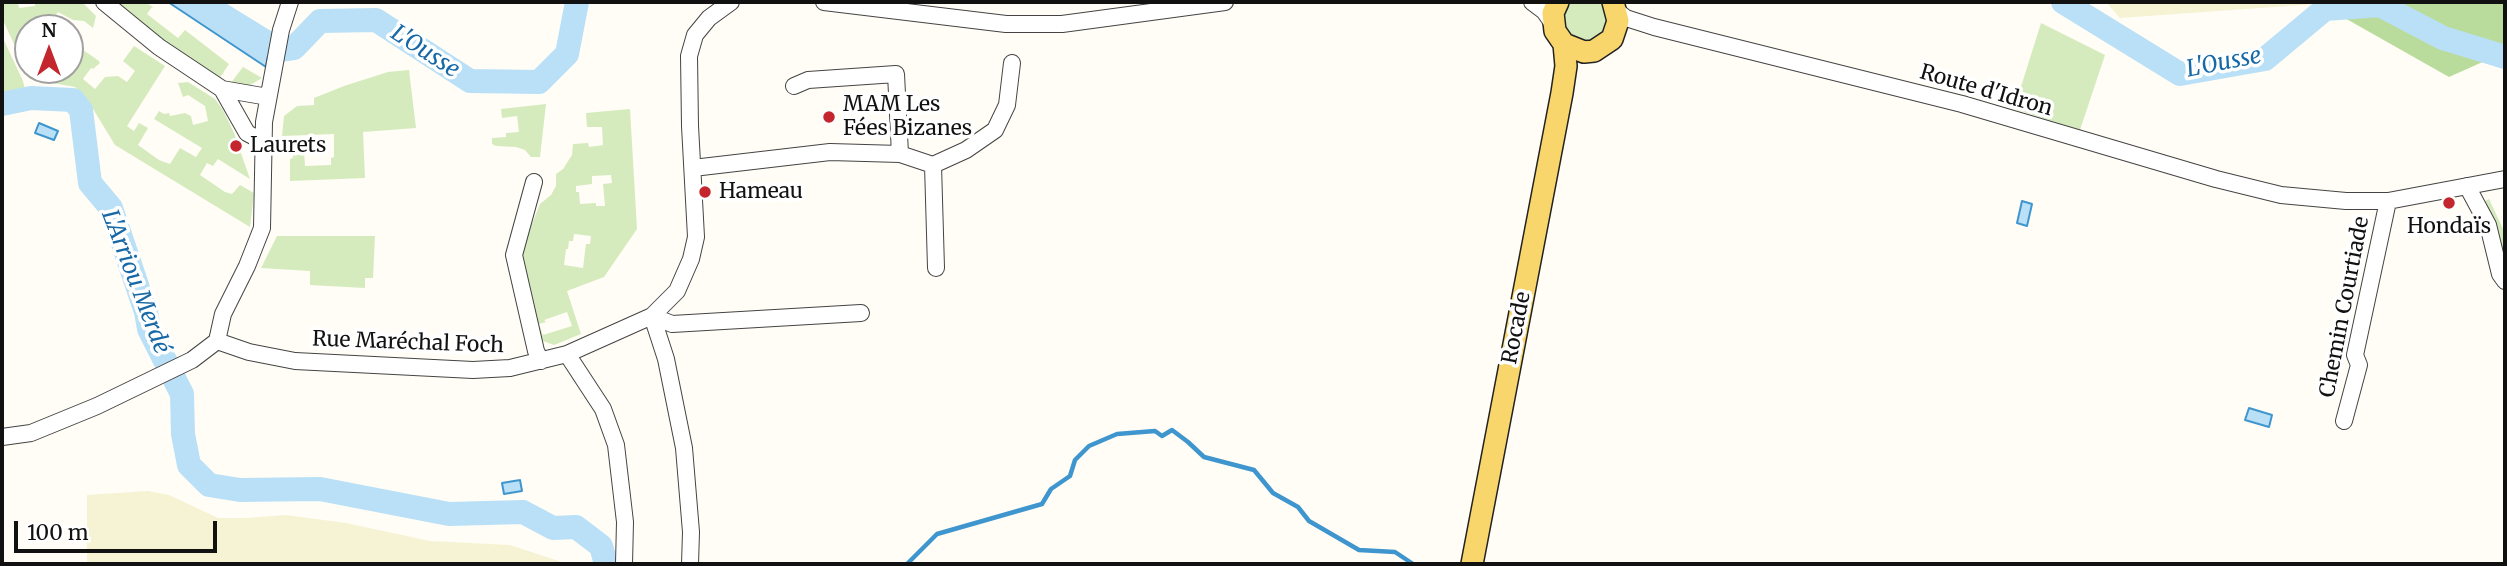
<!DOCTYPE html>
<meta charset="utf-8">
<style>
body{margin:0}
#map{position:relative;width:2507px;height:566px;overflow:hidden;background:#fffdf5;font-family:Merriweather,serif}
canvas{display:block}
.frame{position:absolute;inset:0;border:4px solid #111;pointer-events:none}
.north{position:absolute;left:14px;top:14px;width:70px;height:70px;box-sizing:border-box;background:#fff;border:2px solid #a0a0a0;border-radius:50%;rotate:0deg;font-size:19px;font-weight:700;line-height:28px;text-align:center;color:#111}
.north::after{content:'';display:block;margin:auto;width:24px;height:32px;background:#c4262e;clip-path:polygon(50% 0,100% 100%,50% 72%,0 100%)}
.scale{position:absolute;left:14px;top:521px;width:203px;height:32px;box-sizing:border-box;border:4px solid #111;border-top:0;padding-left:9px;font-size:21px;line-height:24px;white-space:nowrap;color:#111;-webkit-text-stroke:5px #fff;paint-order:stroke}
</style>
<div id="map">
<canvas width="2507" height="566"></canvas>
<div class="frame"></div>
<div class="north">N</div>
<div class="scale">100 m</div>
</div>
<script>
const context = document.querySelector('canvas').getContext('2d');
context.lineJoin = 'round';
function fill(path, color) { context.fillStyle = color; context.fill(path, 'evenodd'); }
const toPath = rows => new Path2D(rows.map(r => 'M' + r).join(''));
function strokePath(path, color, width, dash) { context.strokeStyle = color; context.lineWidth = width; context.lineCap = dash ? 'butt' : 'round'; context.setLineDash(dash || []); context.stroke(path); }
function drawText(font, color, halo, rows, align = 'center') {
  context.font = font + ' Merriweather,serif'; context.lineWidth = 7; context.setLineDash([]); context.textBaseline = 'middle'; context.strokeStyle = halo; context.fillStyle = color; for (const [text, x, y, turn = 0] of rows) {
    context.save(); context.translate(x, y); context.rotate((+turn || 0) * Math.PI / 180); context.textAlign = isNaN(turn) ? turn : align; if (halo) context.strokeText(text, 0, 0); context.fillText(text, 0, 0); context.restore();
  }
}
const farmland = toPath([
 [2106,2,2345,2,2120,18],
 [148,491,169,495,218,518,247,518,286,515,346,523,430,541,510,545,568,564,87,564,87,495]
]);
const green = toPath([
 [2,2,18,3,19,8,35,6,35,2,82,2,96,16,93,28,84,21,73,20,58,12,51,22,41,25,41,28,28,28,28,70,70,70,71,50,79,47,99,61,100,63,93,69,91,68,83,79,95,89,105,77,118,76,127,82,135,71,123,61,134,46,165,66,127,126,134,131,139,123,148,128,138,145,159,160,170,164,180,148,196,157,202,148,154,119,159,111,164,114,169,113,170,116,185,113,191,116,193,125,208,121,205,106,188,95,183,97,178,83,188,82,215,99,223,110,234,133,250,179,218,159,213,166,207,163,200,175,225,192,232,194,240,185,254,193,250,227,115,145,90,104,75,87,30,79,2,18],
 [114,2,145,2,156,9,152,7,147,14,178,38,185,30,229,64,219,79,161,40],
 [1564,2,1601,2,1608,20,1601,36,1587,43,1571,41,1558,14],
 [2041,23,2105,55,2080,130,2014,109],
 [2,36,23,81,25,89,2,94],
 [243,67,262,78,247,87,230,84],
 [409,70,416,128,363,132,365,178,290,181,290,159,293,158,292,151,304,151,305,166,331,165,331,158,334,157,334,134,282,136,284,116,297,106,314,105,314,98,344,86,388,72],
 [546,104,540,157,531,157,525,150,516,147,496,146,492,144,492,138,506,137,506,133,519,132,517,116,502,118,501,109],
 [630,109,637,229,604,277,567,291,581,334,554,345,540,340,520,253,540,204,551,195,556,186,556,174,563,169,572,155,573,144,588,143,589,147,603,145,602,127,587,127,586,113],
 [611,175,612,183,603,184,605,206,596,206,596,203,580,204,579,192,576,192,576,186,592,184,592,176],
 [574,234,591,236,590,244,586,244,583,268,564,265,566,249,568,249,569,241,573,241],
 [567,312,572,326,543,335,539,324,546,322,544,320],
 [2489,199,2505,233,2505,265,2483,202],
 [277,236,375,236,373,278,365,278,365,288,310,285,310,271,261,268]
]);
const forest = toPath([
 [2345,2,2505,2,2505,52,2449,77,2320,4]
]);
const water = toPath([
 [168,2,205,2,238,26,272,33,266,67,168,2],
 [39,123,58,131,54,140,35,133,39,123],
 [2022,201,2032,204,2027,226,2017,223,2022,201],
 [2249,408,2272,415,2269,427,2245,420,2249,408],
 [520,480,522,491,504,494,502,483,520,480]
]);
const stream = toPath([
 [907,564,937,534,1042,504,1051,489,1070,476,1075,460,1089,446,1117,434,1155,431,1162,436,1172,430,1188,442,1204,457,1254,470,1273,493,1298,507,1309,521,1359,550,1395,552,1413,564]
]);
const river = toPath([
 [201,2,279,50,294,48,320,21,376,20,470,81,539,82,567,54,577,2],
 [2063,2,2180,74,2265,59,2325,9,2380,5,2443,38,2505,57],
 [2,104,31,98,73,100,81,110,90,183,111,208,146,312,149,329,182,394,183,434,189,465,209,485,240,490,320,489,449,514,523,512,553,528,576,527,601,546,606,564]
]);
const minor = toPath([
 [104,2,159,47,222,89,268,97],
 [824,2,1006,24,1062,24,1225,2],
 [1532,2,1544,11,1553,24],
 [1617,11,1626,18,1654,27,1962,104,2216,179,2281,195,2346,201,2388,201,2505,179],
 [794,86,808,80,896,74,900,154],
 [222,89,247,133,264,142],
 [933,165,936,268],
 [693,168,830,152,900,154,933,165,966,150,995,130,1007,105,1012,63],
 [534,182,514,255,536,351,541,361],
 [2467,186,2488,225,2500,274,2505,281],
 [652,316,666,359,684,448,691,532,690,564],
 [652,316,672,324,861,313],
 [217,341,249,352,295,361,473,370,510,368,567,354,652,316,677,291,691,259,696,237,690,126,689,56,695,35,709,18,731,2],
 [217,341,223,314,247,266,262,228,264,122,281,30,290,2],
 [567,354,603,409,616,445,625,522,624,564],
 [2344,421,2359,365,2355,355,2388,201],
 [2,437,31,433,97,406,192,360,217,341]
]);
const major = toPath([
 [1558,2,1553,13,1555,31,1564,44,1584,52,1594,51,1612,39,1618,21,1613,2],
 [1472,564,1562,93,1566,66,1564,44]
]);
const markers = [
 [829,117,7,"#c4262e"],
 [236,146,7,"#c4262e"],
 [705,192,7,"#c4262e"],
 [2449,203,7,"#c4262e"]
];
const streetNames = [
 ["Route d'Idron",1986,91,16],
 ["Chemin Courtiade",2345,307,-79],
 ["Rocade",1517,328,-79],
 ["Rue Maréchal Foch",408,343,2]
];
const poiNames = [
 ["MAM Les",843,105],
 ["Fées Bizanes",843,129],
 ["Laurets",250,146],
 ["Hameau",719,192],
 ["Hondaïs",2449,227,"center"]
];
const waterNames = [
 ["L'Ousse",425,52,33],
 ["L'Ousse",2224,63,-11],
 ["L'Arriou Merdé",135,282,69]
];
fill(farmland, '#f6f3d4');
fill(green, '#d5ebbd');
fill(forest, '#b9dc9c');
fill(water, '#b9e0f7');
strokePath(water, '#3f96cf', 2);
strokePath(stream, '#3f96cf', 4.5);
strokePath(river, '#b9e0f7', 24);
strokePath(minor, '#444', 18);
strokePath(major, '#222', 24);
strokePath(minor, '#fff', 16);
strokePath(major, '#f9d66b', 21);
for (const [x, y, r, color] of markers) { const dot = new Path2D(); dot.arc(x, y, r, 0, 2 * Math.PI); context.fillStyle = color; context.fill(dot); strokePath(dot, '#fff', 2.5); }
drawText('21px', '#111', '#fff', streetNames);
drawText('21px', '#111', '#fff', poiNames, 'left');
drawText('italic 23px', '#1768a6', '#fff', waterNames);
</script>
